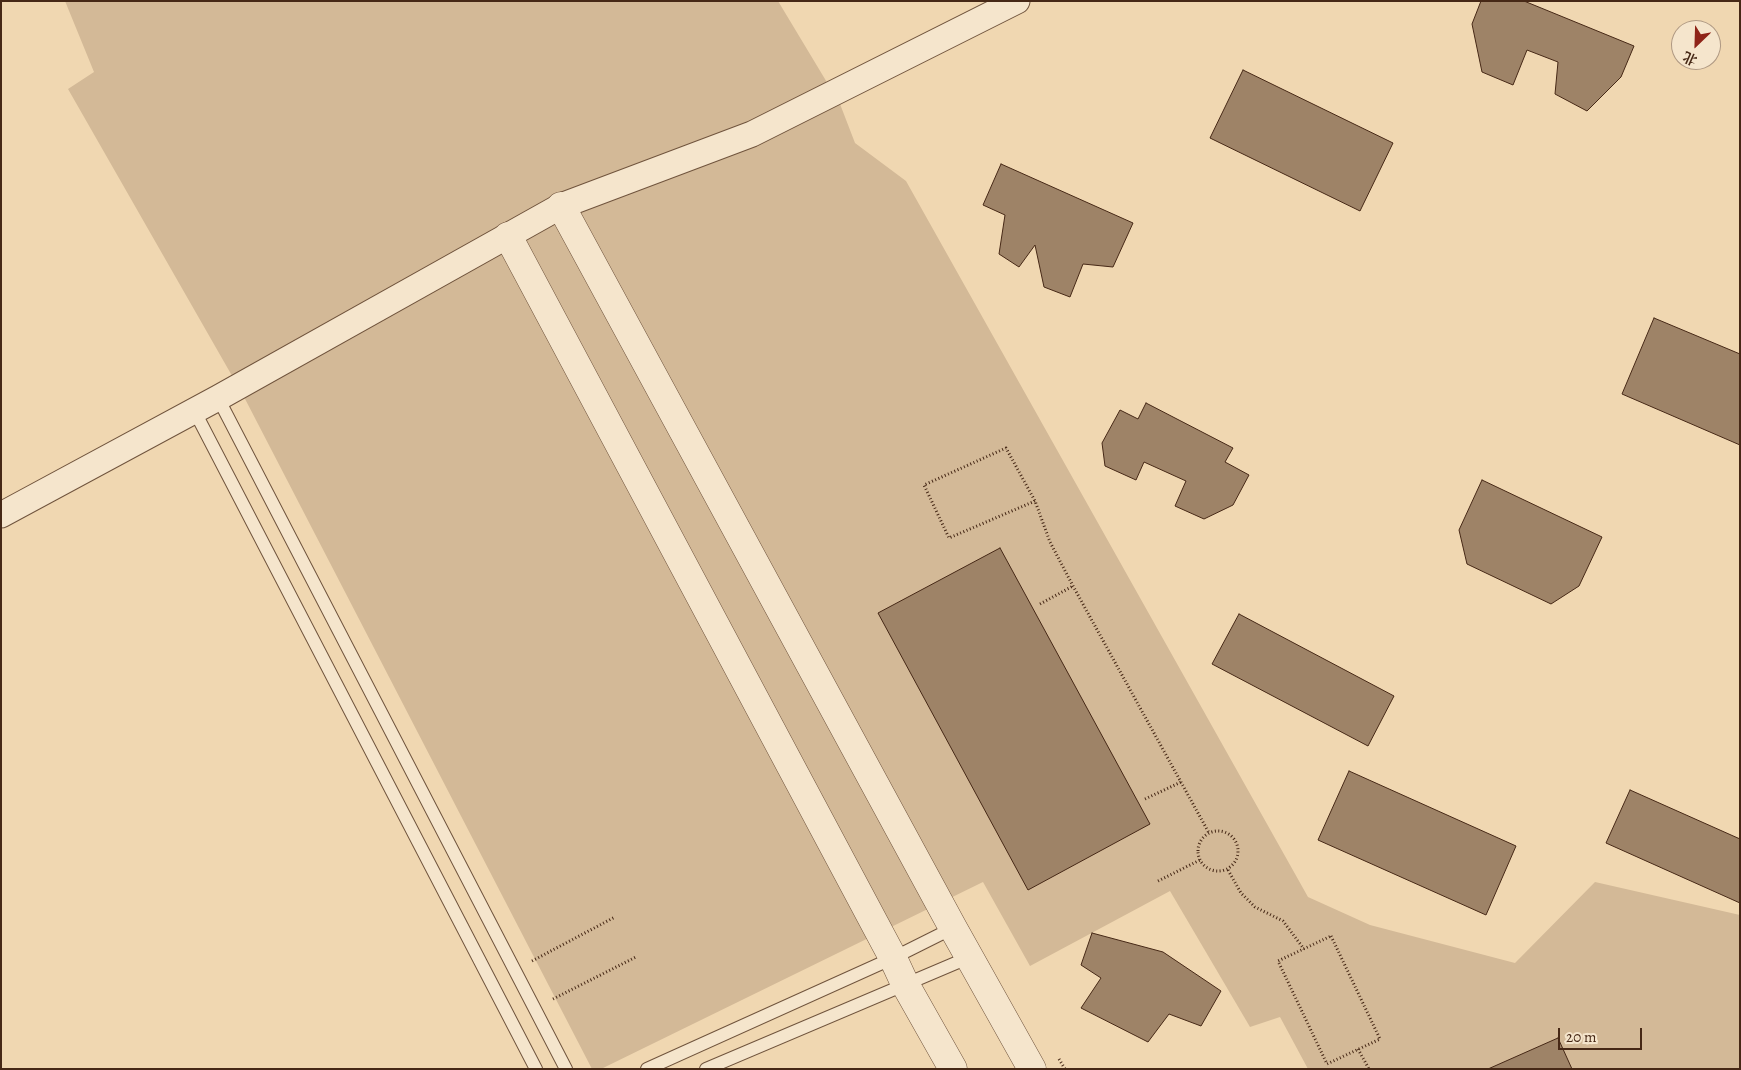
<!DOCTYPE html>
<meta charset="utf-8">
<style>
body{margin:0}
#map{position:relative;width:1741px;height:1070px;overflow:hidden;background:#f0d7b1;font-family:Alegreya,"Noto Serif SC",serif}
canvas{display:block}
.frame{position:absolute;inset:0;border:2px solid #462816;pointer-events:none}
.north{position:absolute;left:1671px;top:20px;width:50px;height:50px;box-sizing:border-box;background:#f5e5cc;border:1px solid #af9983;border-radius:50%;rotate:204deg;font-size:14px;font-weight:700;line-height:20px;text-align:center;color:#462816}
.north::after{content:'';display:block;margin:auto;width:18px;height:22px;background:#8f2418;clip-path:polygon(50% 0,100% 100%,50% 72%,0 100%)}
.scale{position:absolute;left:1558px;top:1028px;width:84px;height:22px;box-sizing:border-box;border:2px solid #462816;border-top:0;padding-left:6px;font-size:15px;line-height:18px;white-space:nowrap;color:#462816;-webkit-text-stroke:4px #f5e5cc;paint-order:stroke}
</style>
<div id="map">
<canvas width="1741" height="1070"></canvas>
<div class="frame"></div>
<div class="north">北</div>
<div class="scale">20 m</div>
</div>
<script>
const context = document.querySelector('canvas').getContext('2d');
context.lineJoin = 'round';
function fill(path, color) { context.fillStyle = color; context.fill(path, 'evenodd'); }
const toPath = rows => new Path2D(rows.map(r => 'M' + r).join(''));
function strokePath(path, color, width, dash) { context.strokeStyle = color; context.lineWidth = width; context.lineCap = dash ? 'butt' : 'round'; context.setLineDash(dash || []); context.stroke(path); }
const green = toPath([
 [65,1,778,1,840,104,855,143,906,181,1308,897,1370,925,1515,963,1595,882,1740,915,1740,1069,1308,1069,1280,1017,1250,1027,1170,891,1030,966,983,882,601,1069,592,1069,243,395,68,89,94,72]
]);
const building = toPath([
 [1481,1,1524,1,1634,46,1621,77,1587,111,1555,94,1558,62,1527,50,1513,85,1482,72,1472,24,1481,1],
 [1243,70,1393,143,1360,211,1210,138,1243,70],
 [1001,164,1133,223,1113,267,1083,264,1070,297,1044,287,1035,245,1019,267,999,254,1005,215,983,205,1001,164],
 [1654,318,1740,354,1740,445,1622,394,1654,318],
 [1146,403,1233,448,1225,462,1249,475,1233,505,1204,519,1175,506,1186,481,1144,462,1136,480,1105,466,1102,443,1120,410,1138,419,1146,403],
 [1482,480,1602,537,1579,586,1551,604,1467,564,1459,530,1482,480],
 [1000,548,1150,824,1028,890,878,613,1000,548],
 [1239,614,1394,696,1368,746,1212,664,1239,614],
 [1349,771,1516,846,1486,915,1318,840,1349,771],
 [1630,790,1740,839,1740,903,1606,843,1630,790],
 [1092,933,1163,952,1221,991,1201,1026,1169,1014,1148,1042,1081,1008,1101,978,1081,965,1092,933],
 [1558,1038,1572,1069,1488,1069,1558,1038]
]);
const path = toPath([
 [1035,501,949,538,924,485,1006,448,1035,501,1050,542,1073,586,1209,833],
 [1040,604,1073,586],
 [1145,799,1181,782],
 '1198 851a20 20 0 1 1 40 0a20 20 0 1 1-40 0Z',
 [1228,870,1241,893,1255,907,1283,921,1304,949],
 [1158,881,1200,860],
 [1331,936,1380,1039,1327,1064,1278,961,1331,936],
 [532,961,615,917],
 [553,999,636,957],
 [1358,1049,1369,1069],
 [1059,1059,1065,1069]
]);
const service = toPath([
 [218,398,566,1069],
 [194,410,536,1069],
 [647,1069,893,958,953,928],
 [706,1069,970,957]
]);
const minor = toPath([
 [1,515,218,398,561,206,752,134,1017,1]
]);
const tertiary = toPath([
 [561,206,953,928,1032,1069],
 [508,236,893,958,905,984,953,1069]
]);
fill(green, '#d3b997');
fill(building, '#9e8367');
strokePath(building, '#462816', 1);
strokePath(service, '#70543d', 14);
strokePath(minor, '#70543d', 27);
strokePath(tertiary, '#70543d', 29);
strokePath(path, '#462816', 3, [1, 2.5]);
strokePath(service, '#f5e5cc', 12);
strokePath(minor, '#f5e5cc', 25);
strokePath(tertiary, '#f5e5cc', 28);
</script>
